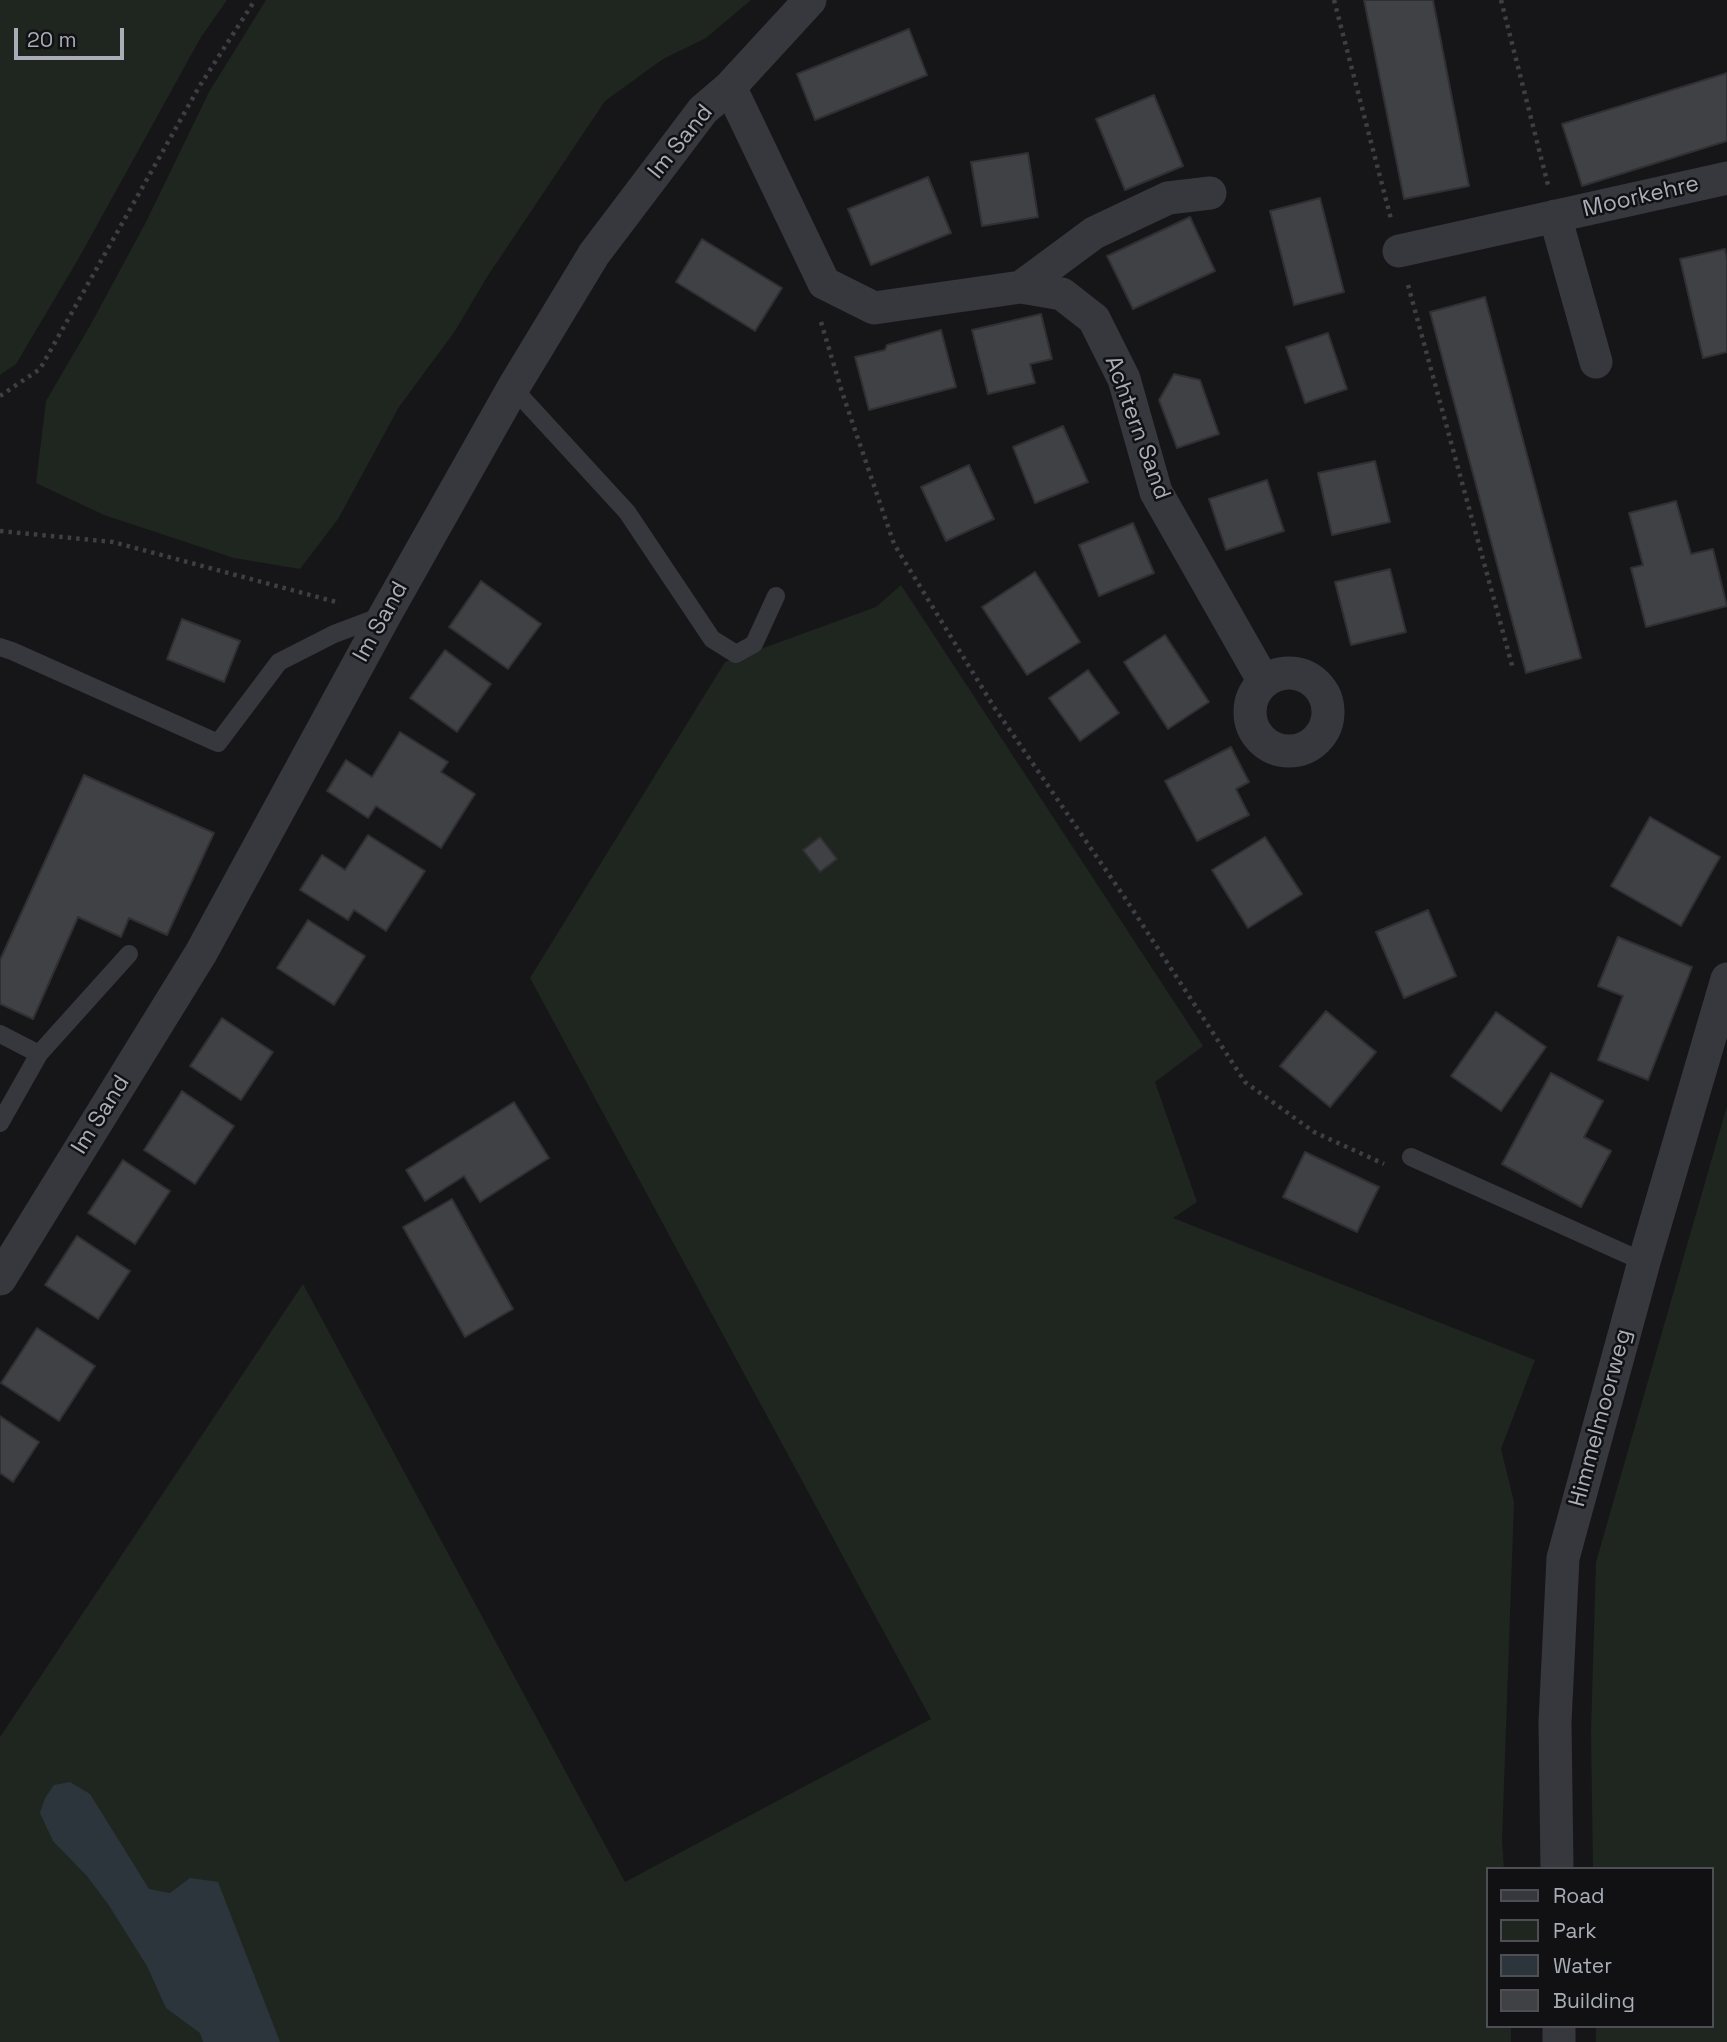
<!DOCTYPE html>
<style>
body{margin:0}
#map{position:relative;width:1727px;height:2042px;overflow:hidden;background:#161618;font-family:"Space Grotesk",sans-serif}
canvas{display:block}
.legend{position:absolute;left:1486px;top:1867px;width:228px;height:161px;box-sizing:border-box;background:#111113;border:2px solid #4d4f55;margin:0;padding:9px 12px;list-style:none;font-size:21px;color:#a8adb8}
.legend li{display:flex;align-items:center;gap:14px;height:35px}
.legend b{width:35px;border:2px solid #4d4f55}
.scale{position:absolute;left:14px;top:28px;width:110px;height:32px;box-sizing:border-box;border:4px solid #a8adb8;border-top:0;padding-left:9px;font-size:21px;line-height:24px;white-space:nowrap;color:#a8adb8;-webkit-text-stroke:5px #111113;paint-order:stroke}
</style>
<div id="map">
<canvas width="1727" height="2042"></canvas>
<ul class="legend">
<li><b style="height:9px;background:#37383d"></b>Road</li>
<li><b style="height:19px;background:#1e261f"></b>Park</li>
<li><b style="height:19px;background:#2c353c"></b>Water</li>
<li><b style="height:19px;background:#404145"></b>Building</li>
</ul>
<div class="scale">20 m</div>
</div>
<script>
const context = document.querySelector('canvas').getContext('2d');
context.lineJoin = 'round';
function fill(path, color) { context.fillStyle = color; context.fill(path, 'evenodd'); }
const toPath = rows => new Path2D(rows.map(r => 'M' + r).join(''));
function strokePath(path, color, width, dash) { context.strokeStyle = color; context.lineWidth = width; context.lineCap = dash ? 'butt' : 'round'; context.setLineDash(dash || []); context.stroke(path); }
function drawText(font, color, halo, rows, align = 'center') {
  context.font = font + ' "Space Grotesk",sans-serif'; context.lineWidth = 5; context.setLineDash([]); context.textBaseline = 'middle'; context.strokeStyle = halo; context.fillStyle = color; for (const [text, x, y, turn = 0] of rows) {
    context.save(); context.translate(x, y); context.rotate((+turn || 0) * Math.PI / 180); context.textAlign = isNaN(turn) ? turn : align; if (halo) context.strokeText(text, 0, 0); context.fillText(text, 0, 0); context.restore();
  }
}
const green = toPath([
 [0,0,227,0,201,37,80,256,16,364,0,375],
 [266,0,751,0,706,38,663,59,605,101,487,277,455,331,399,407,338,519,300,569,234,558,104,515,36,483,46,401,91,324,146,222,209,92],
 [901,585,1203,1046,1155,1082,1197,1202,1173,1218,1535,1360,1501,1449,1514,1502,1502,1840,1504,1869,1487,1869,1487,2026,1511,2026,1511,2042,0,2042,0,1737,303,1284,625,1882,931,1719,530,978,725,662,876,607],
 [1727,1106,1727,2042,1596,2042,1596,2026,1711,2026,1711,1869,1593,1869,1591,1731,1596,1562]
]);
const water = toPath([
 [70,1782,90,1794,149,1889,170,1893,190,1878,218,1882,280,2042,203,2042,200,2033,166,2008,147,1966,108,1904,87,1876,53,1841,40,1813,45,1798,54,1785]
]);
const building = toPath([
 [1364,0,1433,0,1469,186,1404,199,1364,0],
 [909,29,927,75,815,120,797,74,909,29],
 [1727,73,1727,141,1582,186,1562,124,1727,73],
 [1154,95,1183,166,1125,190,1096,119,1154,95],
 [1028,153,1038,217,982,226,971,162,1028,153],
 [928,177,951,233,871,265,848,209,928,177],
 [1320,198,1344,292,1294,305,1270,211,1320,198],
 [1190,217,1215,271,1133,309,1107,256,1190,217],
 [702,239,782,288,755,331,676,282,702,239],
 [1725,249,1727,259,1727,352,1703,358,1680,259,1725,249],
 [1485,297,1581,658,1526,673,1430,312,1485,297],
 [1041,314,1052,359,1030,364,1035,383,988,394,972,330,1041,314],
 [941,330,956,387,869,410,855,357,885,350,887,345,941,330],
 [1328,333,1347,389,1305,403,1286,347,1328,333],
 [1174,374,1200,380,1219,434,1177,448,1159,400,1174,374],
 [1063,426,1088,482,1035,503,1013,447,1063,426],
 [1375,461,1390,522,1332,535,1318,473,1375,461],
 [969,465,994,519,946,541,921,487,969,465],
 [1267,480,1284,531,1226,550,1209,499,1267,480],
 [1676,501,1691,554,1713,549,1727,606,1646,627,1631,568,1643,565,1629,513,1676,501],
 [1133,523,1154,573,1099,596,1079,545,1133,523],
 [1390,569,1406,632,1351,645,1335,582,1390,569],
 [1035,572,1080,642,1027,675,982,607,1035,572],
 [481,581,541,624,508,669,449,627,481,581],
 [182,619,240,641,224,682,167,659,182,619],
 [1165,635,1209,702,1168,729,1124,662,1165,635],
 [445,650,491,684,457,732,410,698,445,650],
 [1088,670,1119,713,1080,741,1049,698,1088,670],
 [400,732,448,762,441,772,475,794,441,848,376,806,368,818,327,791,346,760,372,777,400,732],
 [1231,747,1249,782,1236,789,1249,815,1197,841,1165,781,1231,747],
 [84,775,214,833,167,935,129,918,121,937,78,917,33,1019,0,1004,0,960,84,775],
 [1650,817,1720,857,1681,926,1611,886,1650,817],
 [368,835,425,871,386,931,354,910,348,920,300,890,322,855,345,870,368,835],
 [820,837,837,859,820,872,803,850,820,837],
 [1265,837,1302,894,1248,928,1212,870,1265,837],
 [1428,910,1456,976,1404,998,1376,932,1428,910],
 [308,920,365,956,334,1005,277,968,308,920],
 [1618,937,1692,967,1648,1080,1598,1060,1623,996,1598,986,1618,937],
 [1326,1011,1376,1052,1330,1107,1280,1066,1326,1011],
 [1496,1012,1546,1047,1501,1111,1451,1076,1496,1012],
 [222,1018,273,1052,241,1100,190,1066,222,1018],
 [1551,1073,1603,1101,1584,1137,1611,1151,1581,1207,1502,1164,1551,1073],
 [182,1091,234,1126,195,1184,144,1150,182,1091],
 [514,1102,549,1158,480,1202,464,1176,425,1201,406,1170,514,1102],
 [1305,1152,1379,1187,1357,1232,1283,1197,1305,1152],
 [123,1160,170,1191,135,1244,88,1213,123,1160],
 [452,1199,513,1309,465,1337,403,1227,452,1199],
 [77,1236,130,1271,98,1319,45,1285,77,1236],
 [37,1328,95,1366,59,1421,1,1383,37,1328],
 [0,1416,39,1442,13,1482,0,1473,0,1416]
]);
const path = toPath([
 [1334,0,1391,219],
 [1501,0,1548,185],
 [1408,285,1513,669],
 [821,322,842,392,894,544,994,707,1125,898,1245,1082,1314,1132,1384,1164],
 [0,396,40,369,199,87,255,0],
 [0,531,113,542,340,603]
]);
const service = toPath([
 [513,388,627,512,712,639,736,654,754,644,776,596],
 [0,647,12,651,218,743,279,662,334,634,382,616],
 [0,1034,39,1054,0,1123],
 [39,1054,129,954],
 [1411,1157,1644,1262]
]);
const minor = toPath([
 [730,87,824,283,874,308,1021,287,1094,233,1168,198,1210,193],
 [1555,216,1596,362],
 [1399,251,1727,178],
 [1021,287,1062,294,1094,319,1124,379,1156,492,1263,680],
 '1250 712a39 39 0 1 1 78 0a39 39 0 1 1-78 0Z',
 [0,1279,201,953,385,615,513,388,594,254,703,110,730,87,810,0],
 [1557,1869,1555,1722,1563,1558,1644,1262,1727,979],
 [1559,2026,1559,2042]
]);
const streetNames = [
 ["Im Sand",681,142,-51],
 ["Moorkehre",1641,197,-13],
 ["Achtern Sand",1137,428,70],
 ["Im Sand",381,622,-61],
 ["Im Sand",101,1115,-58],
 ["Himmelmoorweg",1601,1418,-75]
];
fill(green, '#1e261f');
fill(water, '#2c353c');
fill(building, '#404145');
strokePath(building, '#303034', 2);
strokePath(path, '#3d3f44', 4.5, [3.5, 5]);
strokePath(service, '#37383d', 18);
strokePath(minor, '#37383d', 33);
drawText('23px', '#a8adb8', '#111113', streetNames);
</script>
